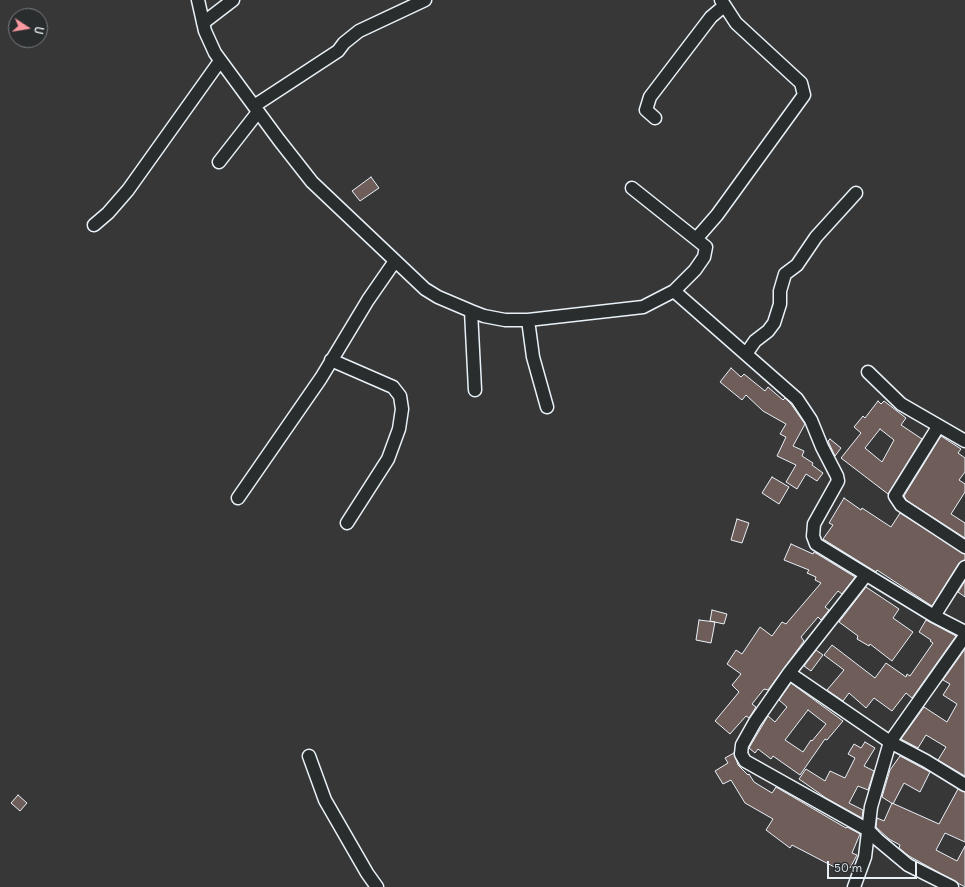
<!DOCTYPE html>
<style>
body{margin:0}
#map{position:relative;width:965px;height:887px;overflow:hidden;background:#383737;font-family:Delius,sans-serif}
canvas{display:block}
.north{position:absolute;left:8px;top:8px;width:40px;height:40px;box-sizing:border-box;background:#2a2d2e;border:1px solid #767b7f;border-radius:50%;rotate:102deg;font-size:11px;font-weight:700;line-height:16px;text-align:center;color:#e8f1f8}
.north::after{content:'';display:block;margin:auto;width:14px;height:18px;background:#ff9aa2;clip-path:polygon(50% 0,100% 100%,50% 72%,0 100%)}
.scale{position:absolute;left:827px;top:861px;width:90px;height:18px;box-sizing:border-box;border:2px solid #e8f1f8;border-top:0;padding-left:5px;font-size:12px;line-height:14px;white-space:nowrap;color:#e8f1f8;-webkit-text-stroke:3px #2a2d2e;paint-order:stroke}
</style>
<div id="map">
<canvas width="965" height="887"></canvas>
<div class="north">U</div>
<div class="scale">50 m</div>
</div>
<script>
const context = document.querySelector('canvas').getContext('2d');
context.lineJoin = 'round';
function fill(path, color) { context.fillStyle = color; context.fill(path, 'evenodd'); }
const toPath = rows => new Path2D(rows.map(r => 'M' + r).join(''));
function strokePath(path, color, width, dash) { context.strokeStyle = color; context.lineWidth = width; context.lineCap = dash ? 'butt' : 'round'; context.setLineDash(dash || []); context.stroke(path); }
const building = toPath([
 [371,177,379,188,360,201,352,191,371,177],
 [731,368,741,377,744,374,765,391,768,387,783,400,785,398,791,404,805,424,793,446,804,451,802,456,813,463,812,465,823,473,817,481,806,474,797,489,786,482,796,465,777,456,786,437,780,434,786,424,763,411,746,395,742,400,720,382,731,368],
 [878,401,881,404,884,401,906,418,901,425,922,439,888,494,841,458,861,433,854,427,863,416,865,418,878,401],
 [880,429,894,440,882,462,865,448,880,429],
 [941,436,961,449,958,453,965,458,965,472,959,480,965,484,965,492,951,514,965,523,965,538,906,500,904,496,941,436],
 [830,439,841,448,835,456,828,441,830,439],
 [772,477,789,487,779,504,762,493,772,477],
 [844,498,861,510,862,508,891,527,900,513,965,554,965,560,959,563,932,606,877,570,876,572,823,539,833,525,829,523,844,498],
 [737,519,749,523,742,543,731,540,737,519],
 [791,544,813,554,814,552,855,577,842,594,838,591,825,607,829,610,821,620,818,617,801,637,804,641,768,690,764,689,752,704,756,707,749,718,746,716,730,734,715,721,739,692,732,685,741,674,727,664,736,650,742,654,760,627,772,636,782,622,786,624,821,583,815,580,816,577,807,573,809,570,784,560,791,544],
 [965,581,965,597,958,592,965,581],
 [866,587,899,609,893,618,913,632,892,661,870,644,869,646,857,639,858,636,839,622,866,587],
 [712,610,727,614,724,624,710,621,712,610],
 [699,620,715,622,711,643,696,640,699,620],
 [926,620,956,636,912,698,906,693,892,711,874,698,866,708,849,693,843,701,827,690,844,670,824,655,832,645,875,678,886,663,906,677,907,674,910,676,933,643,930,641,931,640,919,632,926,620],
 [965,649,965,776,938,760,946,747,926,735,918,748,901,739,924,707,947,722,957,704,943,695,950,684,943,680,965,649],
 [816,650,823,655,811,671,804,666,816,650],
 [791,683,843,721,827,740,825,739,800,775,773,756,771,759,758,749,755,753,749,748,768,716,775,722,787,707,779,700,791,683],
 [808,710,826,724,812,741,811,740,803,752,785,740,808,710],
 [865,742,875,748,864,766,874,771,868,790,858,786,849,803,863,810,862,818,826,798,799,779,806,769,825,781,830,771,845,778,855,758,848,754,854,744,861,748,865,742],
 [734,753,738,765,748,775,749,774,754,782,772,793,776,787,846,828,847,827,860,834,852,853,857,855,850,868,845,865,842,871,792,845,790,848,766,830,773,819,745,803,731,780,723,784,715,771,728,763,725,758,734,753],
 [900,756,930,772,920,792,904,783,893,804,882,797,890,770,900,756],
 [958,789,965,792,965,842,945,833,936,850,957,861,965,846,965,887,909,856,899,848,900,845,889,839,876,827,877,818,884,821,892,803,939,824,958,789],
 [18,795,27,803,20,811,11,803,18,795]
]);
const minor = toPath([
 [198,0,205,31,215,53,279,140,312,182,425,289,438,297,471,311,484,316,505,320,528,320,643,307,674,291,695,270,704,257,706,247,696,239,717,215,804,95,801,83,736,23,721,0],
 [203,23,233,0],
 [254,106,338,51,344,43,359,31,425,0],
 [655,118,646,110,650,97,711,17,724,6],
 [219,162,258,112],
 [632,188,696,239],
 [94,225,108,213,128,190,220,61],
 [674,291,797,399,811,420,822,447,837,476,838,481,814,524,813,536,816,544,934,616,965,632],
 [471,311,475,390],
 [528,320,533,357,547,407],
 [746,354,755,341,768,331,774,323,780,304,780,291,785,274,797,265,816,237,856,193],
 [331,360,393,387,400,396,402,409,399,429,388,459,347,523],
 [868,372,901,404,965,441],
 [938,427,895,496,901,505,965,547],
 [238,498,321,378,368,300,395,261],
 [866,575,789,673,755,722,742,745,741,754,745,761,868,830,878,840,908,865,952,887],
 [934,616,965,567],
 [789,673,890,742,926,761,965,785],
 [309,756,325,800,367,873,377,887],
 [854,887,865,857,871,807,890,742,965,636]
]);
fill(building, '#6f5d59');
strokePath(building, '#e8f1f8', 1);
strokePath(minor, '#e8f1f8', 15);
strokePath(minor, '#2a2d2e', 12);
</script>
